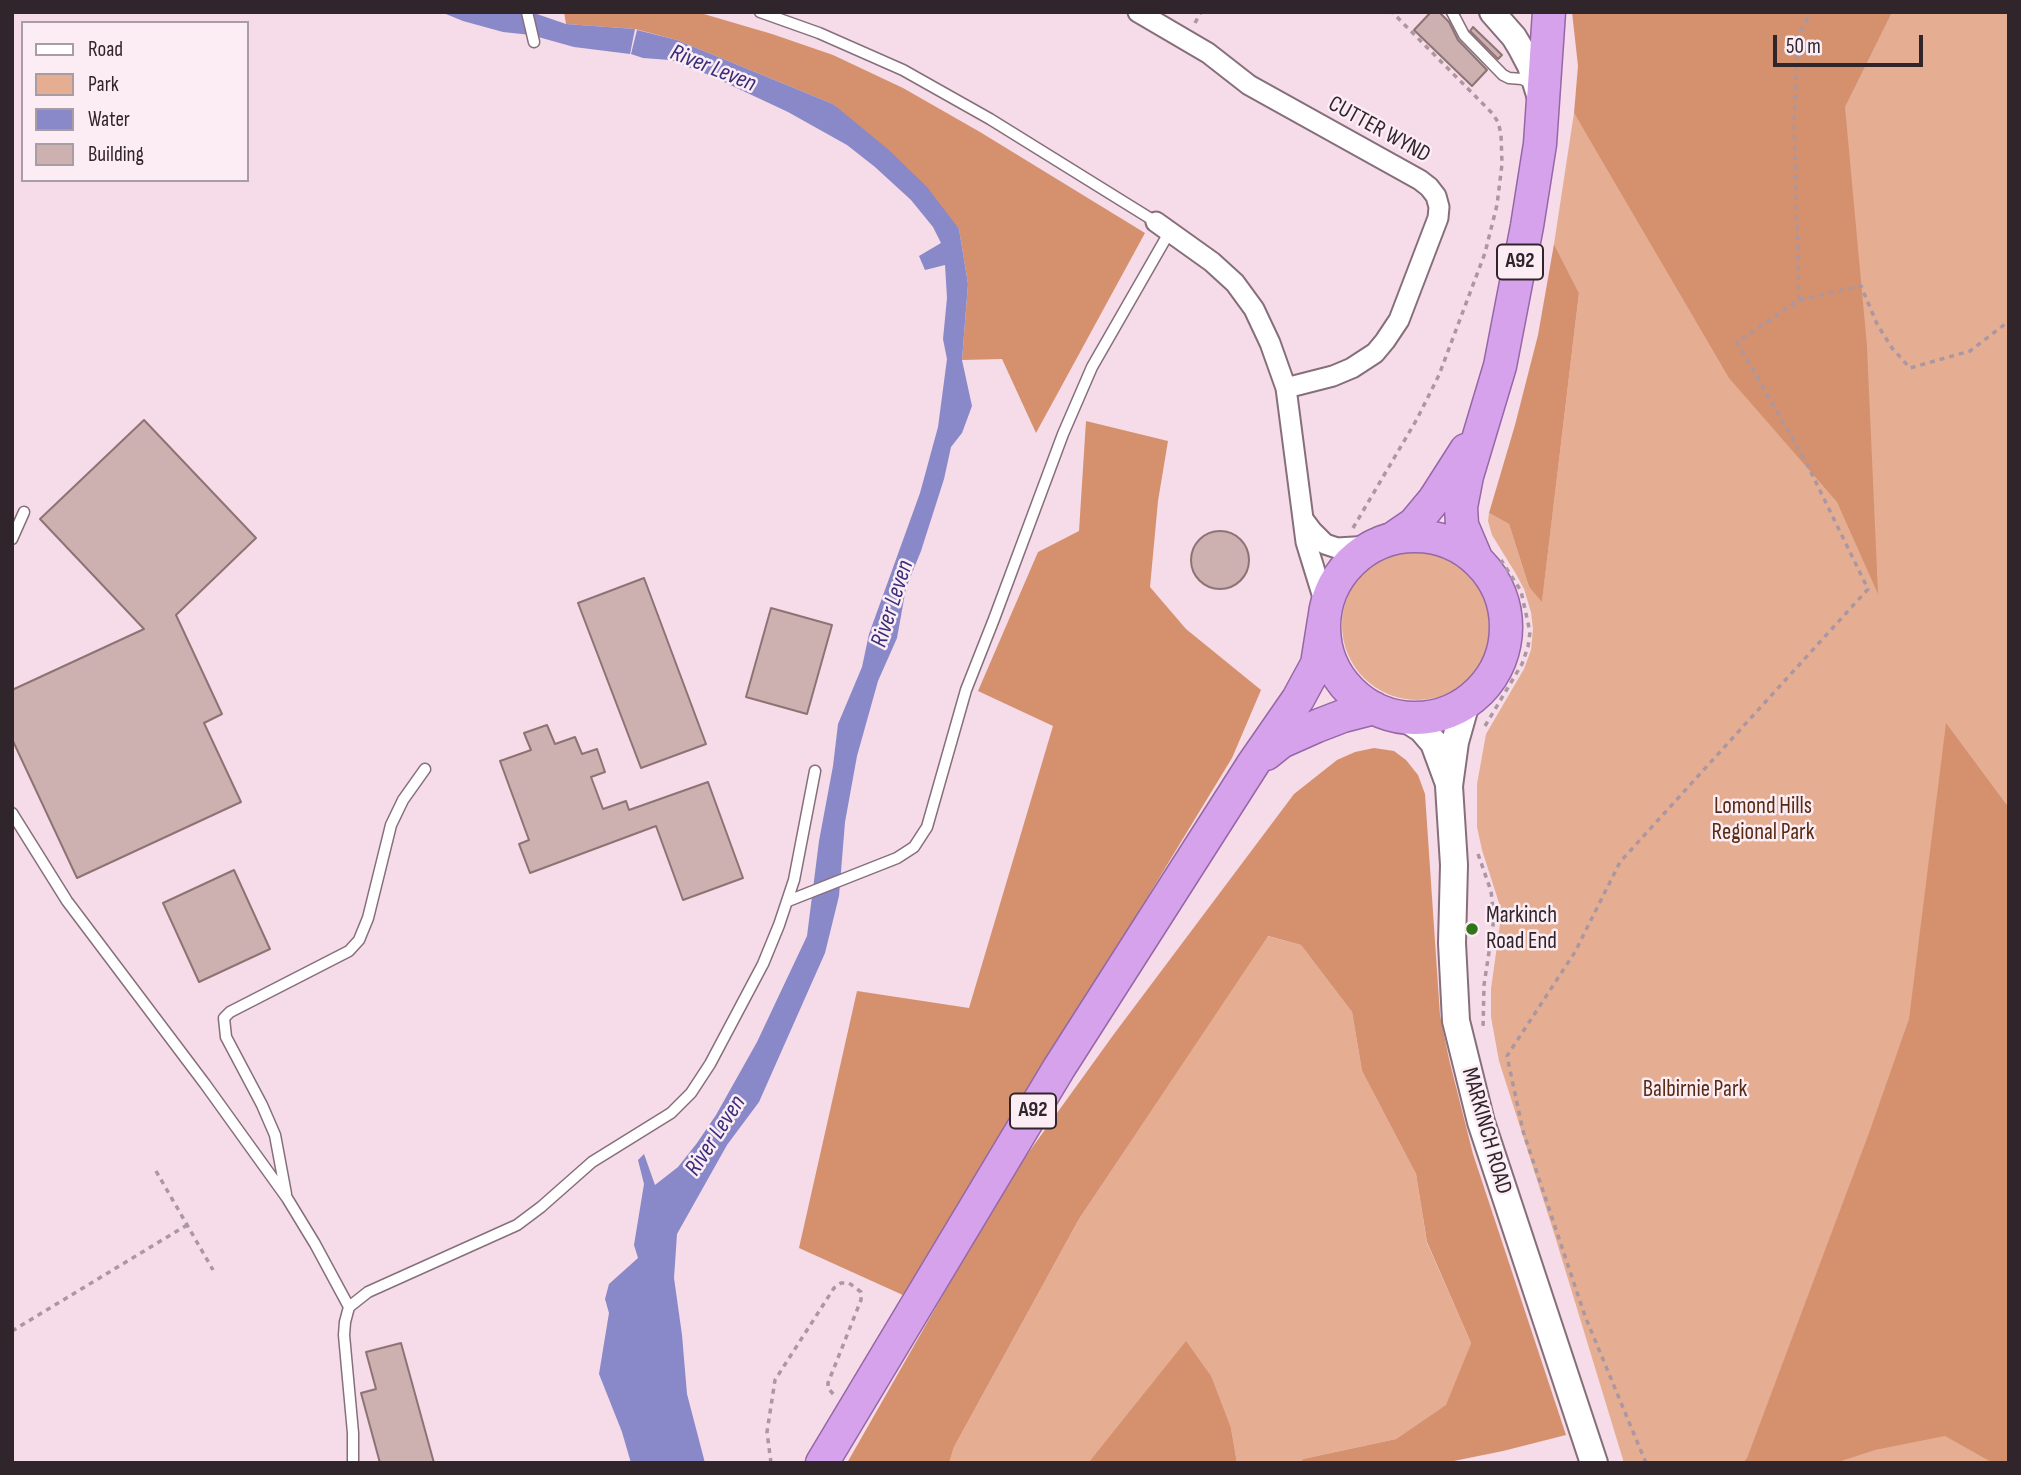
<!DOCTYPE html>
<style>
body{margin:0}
#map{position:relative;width:2021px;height:1475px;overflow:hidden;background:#f6dbe8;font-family:"Sofia Sans Condensed",sans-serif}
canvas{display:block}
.frame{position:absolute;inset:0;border:14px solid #2f252a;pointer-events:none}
.legend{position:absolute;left:21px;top:21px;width:228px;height:161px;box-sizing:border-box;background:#fcecf4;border:2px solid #aa9ca3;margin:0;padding:9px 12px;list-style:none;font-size:21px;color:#2f252a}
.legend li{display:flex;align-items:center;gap:14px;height:35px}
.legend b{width:35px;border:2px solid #aa9ca3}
.scale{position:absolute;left:1773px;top:35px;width:150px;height:32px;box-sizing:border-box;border:4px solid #2f252a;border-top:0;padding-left:9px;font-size:21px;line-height:24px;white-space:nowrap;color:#2f252a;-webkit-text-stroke:5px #fcecf4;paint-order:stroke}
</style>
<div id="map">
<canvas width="2021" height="1475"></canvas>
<div class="frame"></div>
<ul class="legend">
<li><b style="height:9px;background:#fff"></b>Road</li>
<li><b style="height:19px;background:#e5ae93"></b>Park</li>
<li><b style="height:19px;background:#8988c8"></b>Water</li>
<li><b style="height:19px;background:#cdb0b0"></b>Building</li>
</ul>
<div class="scale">50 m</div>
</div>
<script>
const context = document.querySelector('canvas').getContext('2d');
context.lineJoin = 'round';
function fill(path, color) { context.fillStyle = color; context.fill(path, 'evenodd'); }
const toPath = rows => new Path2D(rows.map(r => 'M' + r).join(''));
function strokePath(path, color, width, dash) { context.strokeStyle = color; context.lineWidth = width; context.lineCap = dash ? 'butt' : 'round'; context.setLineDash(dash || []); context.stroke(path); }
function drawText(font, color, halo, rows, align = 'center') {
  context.font = font + ' "Sofia Sans Condensed",sans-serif'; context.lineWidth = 5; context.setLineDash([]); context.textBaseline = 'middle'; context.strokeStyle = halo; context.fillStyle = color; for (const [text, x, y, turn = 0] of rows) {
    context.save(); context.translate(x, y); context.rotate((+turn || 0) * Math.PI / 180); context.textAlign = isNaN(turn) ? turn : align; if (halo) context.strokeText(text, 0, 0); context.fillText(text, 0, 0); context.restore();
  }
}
const green = toPath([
 [1603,12,2009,12,2009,1463,1624,1463,1554,1233,1499,1061,1491,1017,1491,989,1500,924,1499,903,1482,850,1477,827,1477,784,1486,734,1524,669,1531,650,1533,629,1531,612,1524,589,1516,574,1492,535,1488,521,1489,513,1509,524,1529,587,1542,601,1579,293,1554,244,1574,113,1591,141],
 '1342 625a75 75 0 1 1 150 0a75 75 0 1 1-150 0Z',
 [1267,936,1301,945,1352,1012,1362,1071,1416,1174,1427,1243,1471,1343,1447,1405,1396,1439,1303,1459,1300,1463,1237,1463,1231,1428,1186,1342,1088,1463,949,1463,954,1447,1079,1219]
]);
const forest = toPath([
 [564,12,697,12,772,34,833,55,903,88,980,132,1145,233,1036,433,1002,359,962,360,968,284,959,229,833,104,677,40,635,29,566,24],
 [1572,12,1892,12,1845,107,1867,346,1878,594,1837,502,1729,378,1574,113,1578,66],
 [1554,244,1579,293,1542,602,1529,587,1509,524,1489,513,1515,425,1538,335],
 [1086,421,1168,441,1158,501,1150,587,1186,629,1261,690,1232,758,905,1296,799,1248,857,991,969,1008,1053,726,978,691,1038,552,1079,531],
 [1946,723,2009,808,2009,1463,1993,1463,1945,1436,1875,1450,1835,1463,1743,1463,1747,1458,1869,1133,1909,1019],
 [1374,748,1394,751,1406,760,1418,775,1425,794,1440,1015,1449,1059,1473,1154,1566,1435,1503,1451,1444,1463,1300,1463,1303,1459,1396,1439,1446,1405,1471,1343,1427,1242,1416,1174,1362,1071,1352,1012,1301,945,1268,936,1079,1219,954,1447,949,1463,847,1463,1008,1181,1114,1034,1294,794,1337,760,1355,752],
 [1186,1341,1211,1376,1231,1428,1237,1463,1088,1463]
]);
const water = toPath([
 [441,12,531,12,566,24,635,29,630,54,574,47,531,35,503,32,463,21],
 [637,30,677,40,833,104,890,151,927,187,959,229,968,284,962,360,972,406,962,433,951,447,944,479,921,551,906,588,897,638,878,681,857,756,845,822,839,896,825,953,759,1102,727,1145,677,1234,674,1278,682,1335,687,1394,705,1463,631,1463,622,1432,599,1374,609,1313,605,1299,609,1284,638,1258,634,1245,644,1184,638,1160,644,1154,655,1185,678,1167,697,1143,716,1115,757,1042,807,936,819,841,833,766,838,724,862,667,869,634,920,493,938,427,947,359,943,339,947,298,945,265,925,270,919,256,941,243,933,227,911,200,875,167,847,145,788,112,709,75,670,60,643,58,631,54]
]);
const building = toPath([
 [1431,12,1439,12,1449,22,1458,40,1487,70,1472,86,1414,30,1431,12],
 [1473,27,1502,55,1498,59,1470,31,1473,27],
 [144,420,256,538,176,615,222,714,204,723,241,802,77,878,12,739,12,690,144,629,40,519,144,420],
 '1191 560a29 29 0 1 1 58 0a29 29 0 1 1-58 0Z',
 [644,578,706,744,641,768,578,603,644,578],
 [771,608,832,625,807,714,746,697,771,608],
 [547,725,555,744,575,737,582,754,597,749,605,772,591,777,603,809,626,801,629,810,708,782,743,878,683,900,656,826,530,873,519,844,529,840,500,761,531,750,524,733,547,725],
 [234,870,270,949,199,982,163,903,234,870],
 [401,1343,434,1463,380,1463,361,1393,376,1389,366,1352,401,1343]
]);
const path = toPath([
 [1195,23,1201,12],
 [1799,300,1794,121,1798,36,1811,12],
 [1353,528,1417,419,1439,375,1485,253,1497,205,1502,164,1501,134,1498,122,1492,113,1392,12],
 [1485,726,1522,664,1528,647,1530,632,1521,591,1501,560],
 [1478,854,1491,891,1494,919,1484,985,1483,1029],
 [156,1171,213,1270],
 [12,1331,187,1225],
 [771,1463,767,1432,775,1380,834,1288,841,1283,849,1283,861,1292,861,1300,828,1383,828,1388,834,1395],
 [1646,1463,1585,1316,1523,1131,1507,1056,1575,952,1620,862,1868,589,1807,464,1737,342,1799,300,1861,286,1877,324,1892,348,1910,368,1970,351,2009,321]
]);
const service = toPath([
 [527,12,534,42],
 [760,12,819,33,903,70,990,119,1156,222],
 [1452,12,1464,35,1503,75,1509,78,1522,79,1532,84],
 [12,539,24,512],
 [12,813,67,901,205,1084,287,1198,315,1244,349,1307],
 [788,901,897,858,914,847,927,827,966,690,994,619,1063,434,1092,367,1170,231],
 [286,1194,275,1135,262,1105,226,1037,224,1018,230,1012,349,951,359,940,368,918,391,825,403,800,425,769],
 [353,1463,353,1433,344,1335,345,1322,349,1307,368,1292,517,1225,541,1207,592,1162,671,1113,691,1093,710,1064,763,964,779,925,794,880,815,771]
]);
const minor = toPath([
 [1138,12,1208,53,1249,85,1420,180,1429,187,1436,196,1439,207,1438,218,1399,320,1385,341,1375,353,1352,368,1333,376,1286,388],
 [1156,222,1212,262,1235,283,1254,309,1270,343,1286,388,1306,542,1326,607],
 [1303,519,1312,531,1325,544,1337,548,1371,546]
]);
const tertiary = toPath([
 [1492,12,1514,37,1520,47,1530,66,1540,98]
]);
const secondary = toPath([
 [1466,703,1455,742,1449,786,1454,865,1452,943,1456,1021,1481,1122,1594,1463],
 [1405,718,1422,729,1434,743,1448,781]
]);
const trunk = toPath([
 '1324 627a91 91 0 1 1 182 0a91 91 0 1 1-182 0Z',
 [1395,537,1414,524,1434,500,1466,450],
 [1476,558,1462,525,1461,507,1467,476,1500,366,1527,226,1540,144,1549,12],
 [1266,754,1281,742,1317,726,1343,716,1374,708],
 [822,1463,1059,1068,1253,764,1298,699,1317,664,1324,620]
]);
const markers = [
 [1472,929,7,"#2e761a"]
];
const shields = [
 [1520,262,46],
 [1033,1111,46]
];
const shieldNames = [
 ["A92",1520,262],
 ["A92",1033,1111]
];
const streetNames = [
 ["CUTTER WYND",1379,130,29],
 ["MARKINCH ROAD",1486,1131,74]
];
const parkNames = [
 ["Lomond Hills",1763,807],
 ["Regional Park",1763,833],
 ["Balbirnie Park",1695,1090]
];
const poiNames = [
 ["Markinch",1486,916],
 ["Road End",1486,942]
];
const waterNames = [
 ["River Leven",713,69,22],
 ["River Leven",893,604,-72],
 ["River Leven",716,1136,-57]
];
fill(green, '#e5ae93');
fill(forest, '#d5916e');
fill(water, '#8988c8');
fill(building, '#cdb0b0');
strokePath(building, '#8e7374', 2);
strokePath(service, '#866f7b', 13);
strokePath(minor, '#866f7b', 23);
strokePath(tertiary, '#866f7b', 28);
strokePath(secondary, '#866f7b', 30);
strokePath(trunk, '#9667a6', 35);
strokePath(path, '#ac97a1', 3.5, [5, 5]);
strokePath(service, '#fff', 10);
strokePath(minor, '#fff', 19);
strokePath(tertiary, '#fff', 24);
strokePath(secondary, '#fff', 26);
strokePath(trunk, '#d7a2ec', 32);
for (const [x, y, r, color] of markers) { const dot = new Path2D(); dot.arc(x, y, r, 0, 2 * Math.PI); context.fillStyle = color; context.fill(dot); strokePath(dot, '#fcecf4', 2.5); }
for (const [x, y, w] of shields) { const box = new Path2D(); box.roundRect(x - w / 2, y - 17.5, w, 35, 5); context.fillStyle = '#fcecf4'; context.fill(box); strokePath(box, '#2f252a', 2); }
drawText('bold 21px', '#2f252a', null, shieldNames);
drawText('23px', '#2f252a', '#fcecf4', streetNames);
drawText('23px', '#572a11', '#fcecf4', parkNames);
drawText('23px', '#2f252a', '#fcecf4', poiNames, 'left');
drawText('italic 24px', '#392e7b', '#fcecf4', waterNames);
</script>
